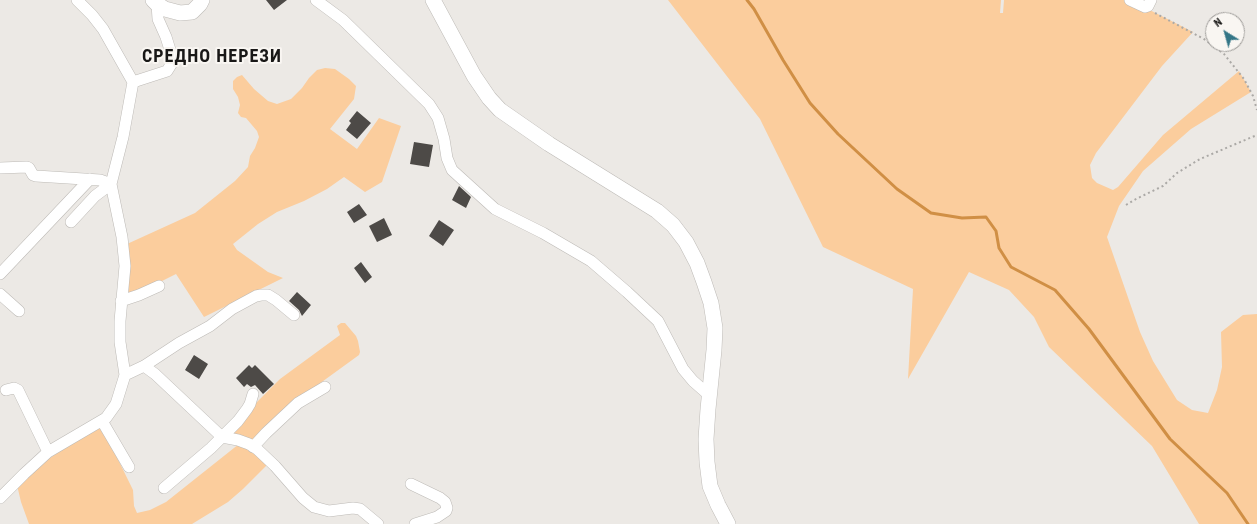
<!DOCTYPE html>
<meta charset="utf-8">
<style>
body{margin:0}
#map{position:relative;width:1257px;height:524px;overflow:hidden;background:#ece9e5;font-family:"Roboto Condensed",sans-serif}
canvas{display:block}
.north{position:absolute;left:1205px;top:12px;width:40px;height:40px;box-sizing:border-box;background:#f9f6f2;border:1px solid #9f9d9a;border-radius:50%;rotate:323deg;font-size:11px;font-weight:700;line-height:16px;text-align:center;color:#191817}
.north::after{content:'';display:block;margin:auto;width:14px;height:18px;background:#347687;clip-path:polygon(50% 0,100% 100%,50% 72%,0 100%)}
</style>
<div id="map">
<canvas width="1257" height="524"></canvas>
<div class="north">N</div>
</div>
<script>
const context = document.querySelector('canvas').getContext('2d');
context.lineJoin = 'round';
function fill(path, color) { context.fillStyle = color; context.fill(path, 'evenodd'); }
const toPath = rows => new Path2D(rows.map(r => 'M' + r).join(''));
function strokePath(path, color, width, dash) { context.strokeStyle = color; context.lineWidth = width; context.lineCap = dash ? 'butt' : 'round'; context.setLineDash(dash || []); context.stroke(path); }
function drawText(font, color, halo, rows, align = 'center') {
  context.font = font + ' "Roboto Condensed",sans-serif'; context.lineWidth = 4; context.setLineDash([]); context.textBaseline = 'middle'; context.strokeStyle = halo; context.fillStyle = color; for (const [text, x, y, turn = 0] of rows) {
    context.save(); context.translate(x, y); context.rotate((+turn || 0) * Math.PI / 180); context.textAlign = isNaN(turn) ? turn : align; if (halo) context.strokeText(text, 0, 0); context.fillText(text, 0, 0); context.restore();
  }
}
const green = toPath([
 [668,0,1001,0,1000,13,1003,13,1004,0,1130,0,1193,32,1162,66,1096,153,1090,165,1092,178,1097,183,1113,190,1118,187,1163,135,1239,71,1251,92,1191,129,1143,171,1119,206,1107,237,1140,332,1153,361,1177,400,1192,410,1208,413,1217,390,1222,367,1221,332,1243,315,1257,314,1257,524,1199,524,1152,446,1049,347,1034,317,1009,290,969,272,908,379,913,289,823,247,760,119],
 [325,68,335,69,349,79,356,86,354,99,330,129,357,149,379,118,401,126,382,182,365,192,344,177,327,189,304,201,277,212,258,224,233,244,237,250,268,272,283,278,204,317,176,274,152,286,126,296,127,244,195,213,235,181,248,167,250,156,255,148,259,137,257,131,246,118,241,117,238,113,240,105,238,97,233,89,233,81,237,77,242,75,254,89,268,101,277,104,291,99,302,88,309,78,317,70],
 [341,323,345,323,356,336,358,341,360,352,359,355,308,392,256,439,250,440,228,435,254,405,280,379,340,335,337,326],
 [102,427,133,490,134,506,137,513,150,510,166,502,239,444,247,447,267,465,243,489,228,502,192,524,29,524,21,502,17,485,41,464,69,445]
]);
const stream = toPath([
 [747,0,754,9,783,60,810,103,838,134,897,189,931,213,962,218,986,217,996,231,999,248,1011,267,1055,290,1089,329,1170,439,1227,493,1248,524]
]);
const building = toPath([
 [266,0,287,0,274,10],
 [357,111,371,123,357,139,346,130,351,123,349,121],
 [414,142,433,145,429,167,410,164],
 [459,186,471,197,466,208,452,200],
 [359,204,367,215,354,223,347,212],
 [384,218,392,235,377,242,369,226],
 [439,220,454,230,443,246,429,236],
 [361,262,372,277,365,283,354,268],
 [297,292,311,305,302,316,299,310,289,301],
 [194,355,208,364,199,379,185,370],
 [249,365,252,368,255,365,274,384,263,394,255,385,251,387,247,384,244,387,236,378]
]);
const path = toPath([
 [1155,13,1204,39,1224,54,1244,79,1253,96,1257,110],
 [1126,205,1136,199,1163,186,1177,173,1200,159,1257,135]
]);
const street = toPath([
 [316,0,343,20,429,104,438,118,444,139,447,158,452,170,495,209,543,233,591,261,627,292,658,321,683,369,693,381,709,395],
 [1130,0,1145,7,1148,6,1151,0],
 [133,82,167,71,172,63,171,53,166,37,158,19,157,4],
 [0,168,27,167,29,168,33,175,36,176,100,180,111,184],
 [71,222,95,196,111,184],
 [0,274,90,179],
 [0,294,19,311],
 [121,301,139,295,159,286],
 [144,366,155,374,222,437,211,448,164,488],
 [125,375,144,366,179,343,210,326,232,309,256,296,261,295,268,295,276,300,294,315],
 [6,390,14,388,18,390,48,452],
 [253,394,250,404,247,409,238,421,222,437,238,440,249,444,257,449,275,466,303,498,314,507,329,511,353,508,360,509,378,524],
 [102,421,129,467],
 [253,447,266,433,298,403,325,387],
 [411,484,440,498,445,502,447,508,446,511,437,517,415,524],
 [0,498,24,474,48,452,106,418,116,404,125,375,120,342,120,321,125,266,122,237,111,184,123,137,133,82,103,29,92,15,77,0]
]);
const secondary = toPath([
 [153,0,157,4,165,9,180,13,192,12,200,4,202,0],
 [433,0,474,76,489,98,500,110,549,144,657,211,673,225,686,242,697,263,704,282,711,303,715,328,714,350,708,409,706,439,707,462,710,486,718,505,728,524]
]);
const districtNames = [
 ["СРЕДНО НЕРЕЗИ",212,57]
];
fill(green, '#fbcd9d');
strokePath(stream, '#d08f45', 3);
fill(building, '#4d4a47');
strokePath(street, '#bdbab6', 12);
strokePath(secondary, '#bdbab6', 16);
strokePath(path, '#aba9a6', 2, [2, 3]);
strokePath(street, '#fff', 11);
strokePath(secondary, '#fff', 15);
context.letterSpacing = '1px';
drawText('bold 18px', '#191817', '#f9f6f2', districtNames);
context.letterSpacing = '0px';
</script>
